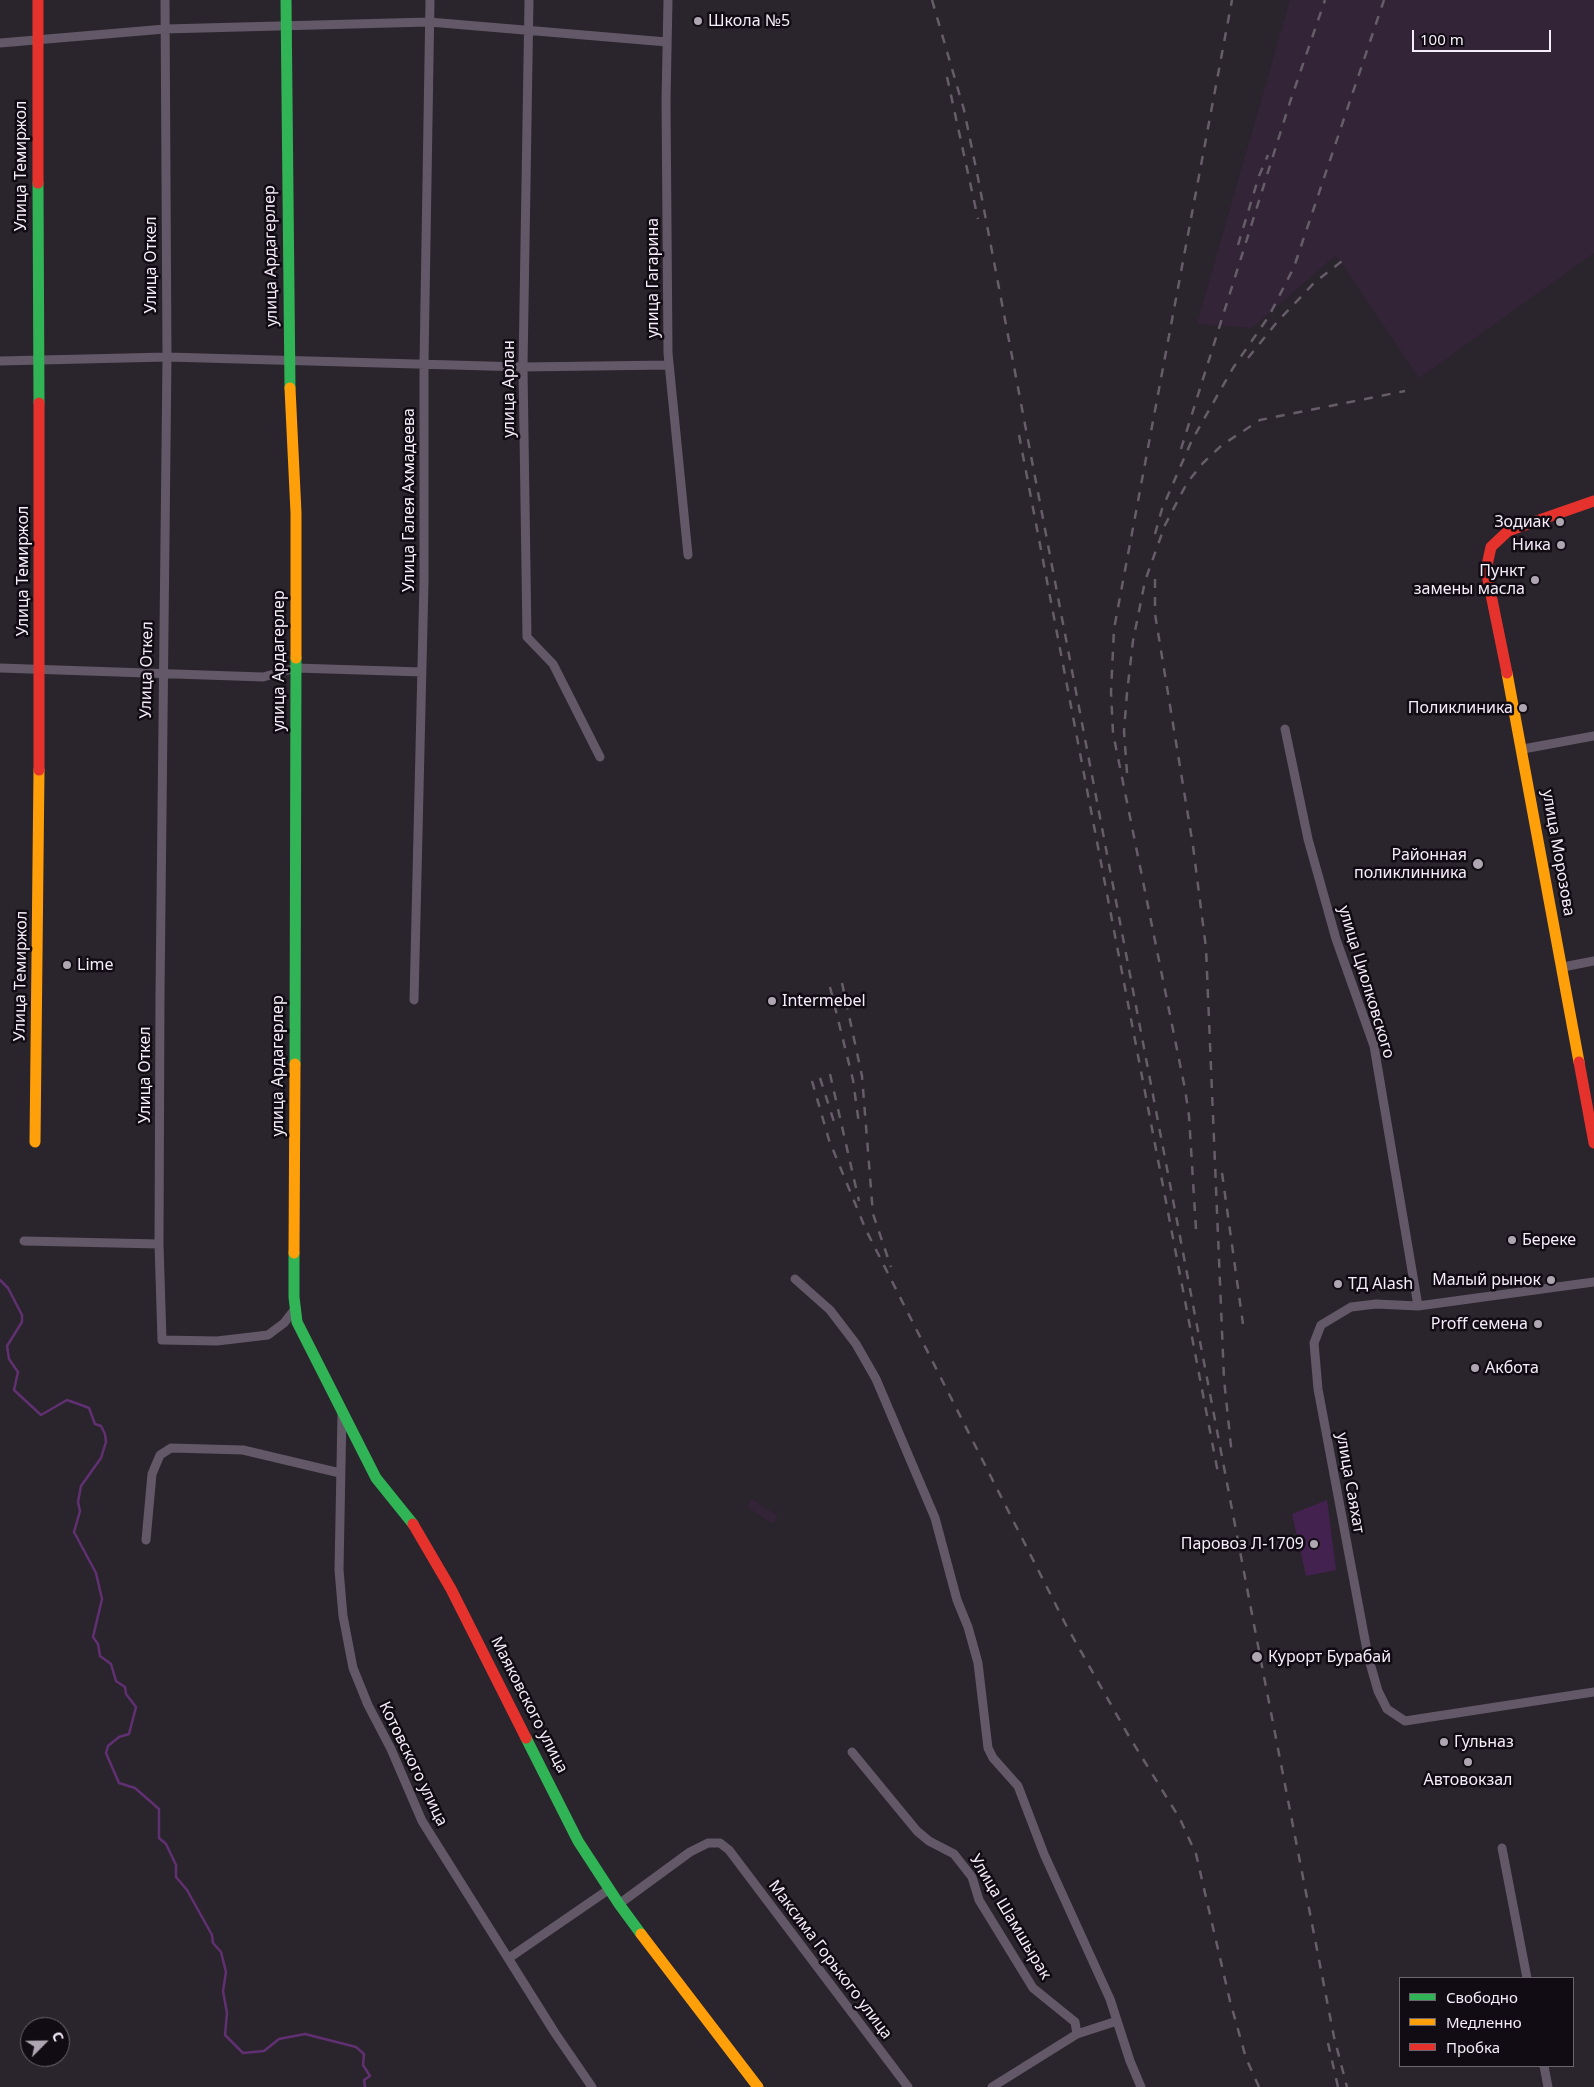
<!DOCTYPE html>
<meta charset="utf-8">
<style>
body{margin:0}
#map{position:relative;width:1594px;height:2087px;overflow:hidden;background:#2a242c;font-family:"Noto Sans",sans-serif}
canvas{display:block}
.legend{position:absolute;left:1399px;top:1977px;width:175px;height:90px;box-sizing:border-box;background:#110c13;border:1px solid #6c666f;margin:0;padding:6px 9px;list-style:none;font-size:15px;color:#f5edf9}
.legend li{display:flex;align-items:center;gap:10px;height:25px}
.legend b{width:25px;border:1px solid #6c666f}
.north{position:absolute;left:20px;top:2017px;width:50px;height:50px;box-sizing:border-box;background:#110c13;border:1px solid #6c666f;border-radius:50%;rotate:67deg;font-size:14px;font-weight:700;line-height:20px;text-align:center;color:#f5edf9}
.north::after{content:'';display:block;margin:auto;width:18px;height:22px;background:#aea7b1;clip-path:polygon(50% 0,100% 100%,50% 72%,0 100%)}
.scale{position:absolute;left:1412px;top:30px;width:139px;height:22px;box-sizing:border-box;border:2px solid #f5edf9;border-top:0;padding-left:6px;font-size:15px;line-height:18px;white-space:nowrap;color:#f5edf9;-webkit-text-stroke:4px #110c13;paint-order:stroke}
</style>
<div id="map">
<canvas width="1594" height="2087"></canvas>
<ul class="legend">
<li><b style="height:6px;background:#30b455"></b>Свободно</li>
<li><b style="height:6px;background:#ff9f0a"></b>Медленно</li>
<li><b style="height:6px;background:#e5322d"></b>Пробка</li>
</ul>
<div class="north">С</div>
<div class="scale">100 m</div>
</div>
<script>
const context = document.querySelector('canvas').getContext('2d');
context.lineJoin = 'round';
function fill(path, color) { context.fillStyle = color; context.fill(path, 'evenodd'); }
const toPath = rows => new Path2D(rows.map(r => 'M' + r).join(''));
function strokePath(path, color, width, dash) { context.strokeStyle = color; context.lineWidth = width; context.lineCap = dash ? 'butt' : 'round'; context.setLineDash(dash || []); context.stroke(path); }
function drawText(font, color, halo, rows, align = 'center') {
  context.font = font + ' "Noto Sans",sans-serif'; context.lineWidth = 5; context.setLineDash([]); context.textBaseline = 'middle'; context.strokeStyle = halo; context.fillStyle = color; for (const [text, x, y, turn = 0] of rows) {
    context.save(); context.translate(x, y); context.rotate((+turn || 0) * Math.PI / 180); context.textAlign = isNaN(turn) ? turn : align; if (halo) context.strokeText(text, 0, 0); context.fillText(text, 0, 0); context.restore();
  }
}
const built = toPath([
 [1290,0,1594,0,1594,253,1419,378,1336,255,1252,328,1197,324],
 [752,1499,778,1516,773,1524,747,1507]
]);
const green = toPath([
 [1327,1500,1336,1570,1306,1576,1292,1514]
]);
const stream = toPath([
 [0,1280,8,1288,22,1315,22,1322,7,1346,9,1359,18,1372,14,1390,41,1415,67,1400,84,1406,89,1408,95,1424,101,1426,105,1434,106,1442,101,1458,81,1486,78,1502,80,1511,74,1532,96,1573,102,1599,93,1637,98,1644,100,1656,111,1664,116,1681,125,1687,126,1694,136,1707,129,1734,119,1737,108,1746,106,1753,119,1783,135,1788,159,1809,159,1838,166,1844,176,1865,176,1877,187,1890,212,1935,213,1943,221,1952,226,1972,223,1991,227,2013,225,2035,243,2053,264,2051,279,2039,305,2034,356,2047,364,2054,363,2065,370,2076,364,2080,365,2087]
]);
const street = toPath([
 [165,0,167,357,160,995,159,1244,162,1340,217,1341,268,1335,284,1323,295,1309],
 [529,0,523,367,527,637,553,664,600,757],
 [668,0,666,101,668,353,688,555],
 [0,43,165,29,429,22,667,42],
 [0,361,167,357,523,367,669,365],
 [0,668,263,677,296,668,422,672],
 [1285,729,1308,839,1336,939,1374,1046,1418,1306],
 [1523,749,1594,736],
 [1563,967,1594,961],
 [414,1000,424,582,424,363,430,0],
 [24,1241,159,1244],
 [795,1279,830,1310,856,1344,876,1379,935,1518,957,1600,968,1627,978,1663,988,1748,993,1758,1018,1786,1044,1854,1110,1999,1130,2061,1141,2087],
 [1594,1282,1418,1306,1376,1304,1351,1307,1321,1325,1314,1343,1318,1389,1368,1656,1378,1691,1387,1709,1405,1721,1594,1692],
 [342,1413,339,1570,343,1616,353,1668,368,1705,391,1749,422,1821,555,2033,592,2087],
 [146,1540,152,1474,160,1455,171,1448,243,1450,340,1473],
 [852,1752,917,1831,929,1841,954,1854,972,1877,979,1900,1033,1988,1075,2022,1077,2034],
 [1502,1848,1527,1978],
 [619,1904,690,1852,708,1843,720,1843,729,1850,908,2087],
 [509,1958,608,1890],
 [1544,2066,1548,2087],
 [992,2087,1077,2034,1117,2021]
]);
const fast = toPath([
 [286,0,290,388],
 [38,183,39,403],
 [295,1064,296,658],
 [294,1253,294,1297,297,1322,376,1478,413,1524],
 [526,1738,578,1841,619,1904,641,1934]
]);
const slow = toPath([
 [290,388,296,513,296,658],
 [1507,673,1579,1062],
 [35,1142,39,770],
 [294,1253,295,1064],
 [641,1934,758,2087]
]);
const jam = toPath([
 [38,0,38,183],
 [39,403,39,770],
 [1507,673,1486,570,1491,547,1508,531,1594,501],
 [1579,1062,1594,1143],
 [413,1524,451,1589,526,1738]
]);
const rail = toPath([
 [932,0,964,110,978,178,1260,1656,1334,2037,1347,2087],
 [947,77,978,219],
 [1238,245,1259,176,1268,155],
 [1248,358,1277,322,1314,283,1342,261],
 [1019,435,1219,1478],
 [1181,449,1290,102,1325,0],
 [1155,534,1162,509,1192,440,1233,368,1269,316,1294,267,1384,0],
 [1155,579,1155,614,1193,846,1206,948,1224,1379,1232,1456],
 [1127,773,1124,731,1127,693,1133,641,1145,581,1165,525,1187,483,1203,463,1222,445,1260,420,1405,391],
 [842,983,862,1076,873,1214,891,1267],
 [830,987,853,1080,859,1124],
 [830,1074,859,1201],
 [820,1078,836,1128],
 [812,1081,829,1140,866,1230,1066,1625,1127,1733,1180,1819,1196,1854,1230,2001,1246,2058,1259,2087],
 [1222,1173,1243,1324],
 [1196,1229,1189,1116,1185,1089,1113,733,1111,692,1114,629,1232,0],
 [1328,2043,1338,2087]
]);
const markers = [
 [698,21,5,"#aea7b1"],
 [1560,522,5,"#aea7b1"],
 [1561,545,5,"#aea7b1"],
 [1535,580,5,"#aea7b1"],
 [1523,708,5,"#aea7b1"],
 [1478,864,6,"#aea7b1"],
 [67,965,5,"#aea7b1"],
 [772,1001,5,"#aea7b1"],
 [1512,1240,5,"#aea7b1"],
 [1551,1280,5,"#aea7b1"],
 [1338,1284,5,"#aea7b1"],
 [1538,1324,5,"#aea7b1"],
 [1475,1368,5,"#aea7b1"],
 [1314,1544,5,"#aea7b1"],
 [1257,1657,6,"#aea7b1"],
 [1444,1742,5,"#aea7b1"],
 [1468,1762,5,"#aea7b1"]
];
const poiNames = [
 ["Школа №5",708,21],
 ["Зодиак",1550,522,"right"],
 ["Ника",1551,545,"right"],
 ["Пункт",1525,571,"right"],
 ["замены масла",1525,589,"right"],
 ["Поликлиника",1513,708,"right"],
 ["Районная",1467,855,"right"],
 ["поликлинника",1467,873,"right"],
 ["Lime",77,965],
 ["Intermebel",782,1001],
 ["Береке",1522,1240],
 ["Малый рынок",1541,1280,"right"],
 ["ТД Alash",1348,1284],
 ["Proff семена",1528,1324,"right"],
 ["Акбота",1485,1368],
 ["Паровоз Л-1709",1304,1544,"right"],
 ["Курорт Бурабай",1268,1657],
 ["Гульназ",1454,1742],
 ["Автовокзал",1468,1780,"center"]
];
const streetNames = [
 ["Улица Темиржол",21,166,-90],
 ["улица Ардагерлер",271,256,-91],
 ["Улица Откел",151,265,-90],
 ["улица Гагарина",653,278,-90],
 ["улица Арлан",509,389,-90],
 ["Улица Галея Ахмадеева",409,500,-90],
 ["Улица Темиржол",23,571,-90],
 ["улица Ардагерлер",279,661,-90],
 ["Улица Откел",147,670,-89],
 ["улица Морозова",1558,853,80],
 ["Улица Темиржол",21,976,-89],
 ["улица Циолковского",1366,982,73],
 ["улица Ардагерлер",278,1066,-90],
 ["Улица Откел",145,1075,-90],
 ["улица Саяхат",1350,1483,80],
 ["Маяковского улица",529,1705,63],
 ["Котовского улица",413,1764,64],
 ["Улица Шамшырак",1010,1917,59],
 ["Максима Горького улица",830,1960,53]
];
fill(built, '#332438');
fill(green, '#442250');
strokePath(stream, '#613072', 2.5);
strokePath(street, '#625867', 9);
strokePath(fast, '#30b455', 11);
strokePath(slow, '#ff9f0a', 11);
strokePath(jam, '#e5322d', 11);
strokePath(rail, '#655d68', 2.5, [9, 9]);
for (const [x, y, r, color] of markers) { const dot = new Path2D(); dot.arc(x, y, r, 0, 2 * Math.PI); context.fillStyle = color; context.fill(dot); strokePath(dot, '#110c13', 2); }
drawText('16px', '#f5edf9', '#110c13', poiNames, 'left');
drawText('16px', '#f5edf9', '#110c13', streetNames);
</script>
